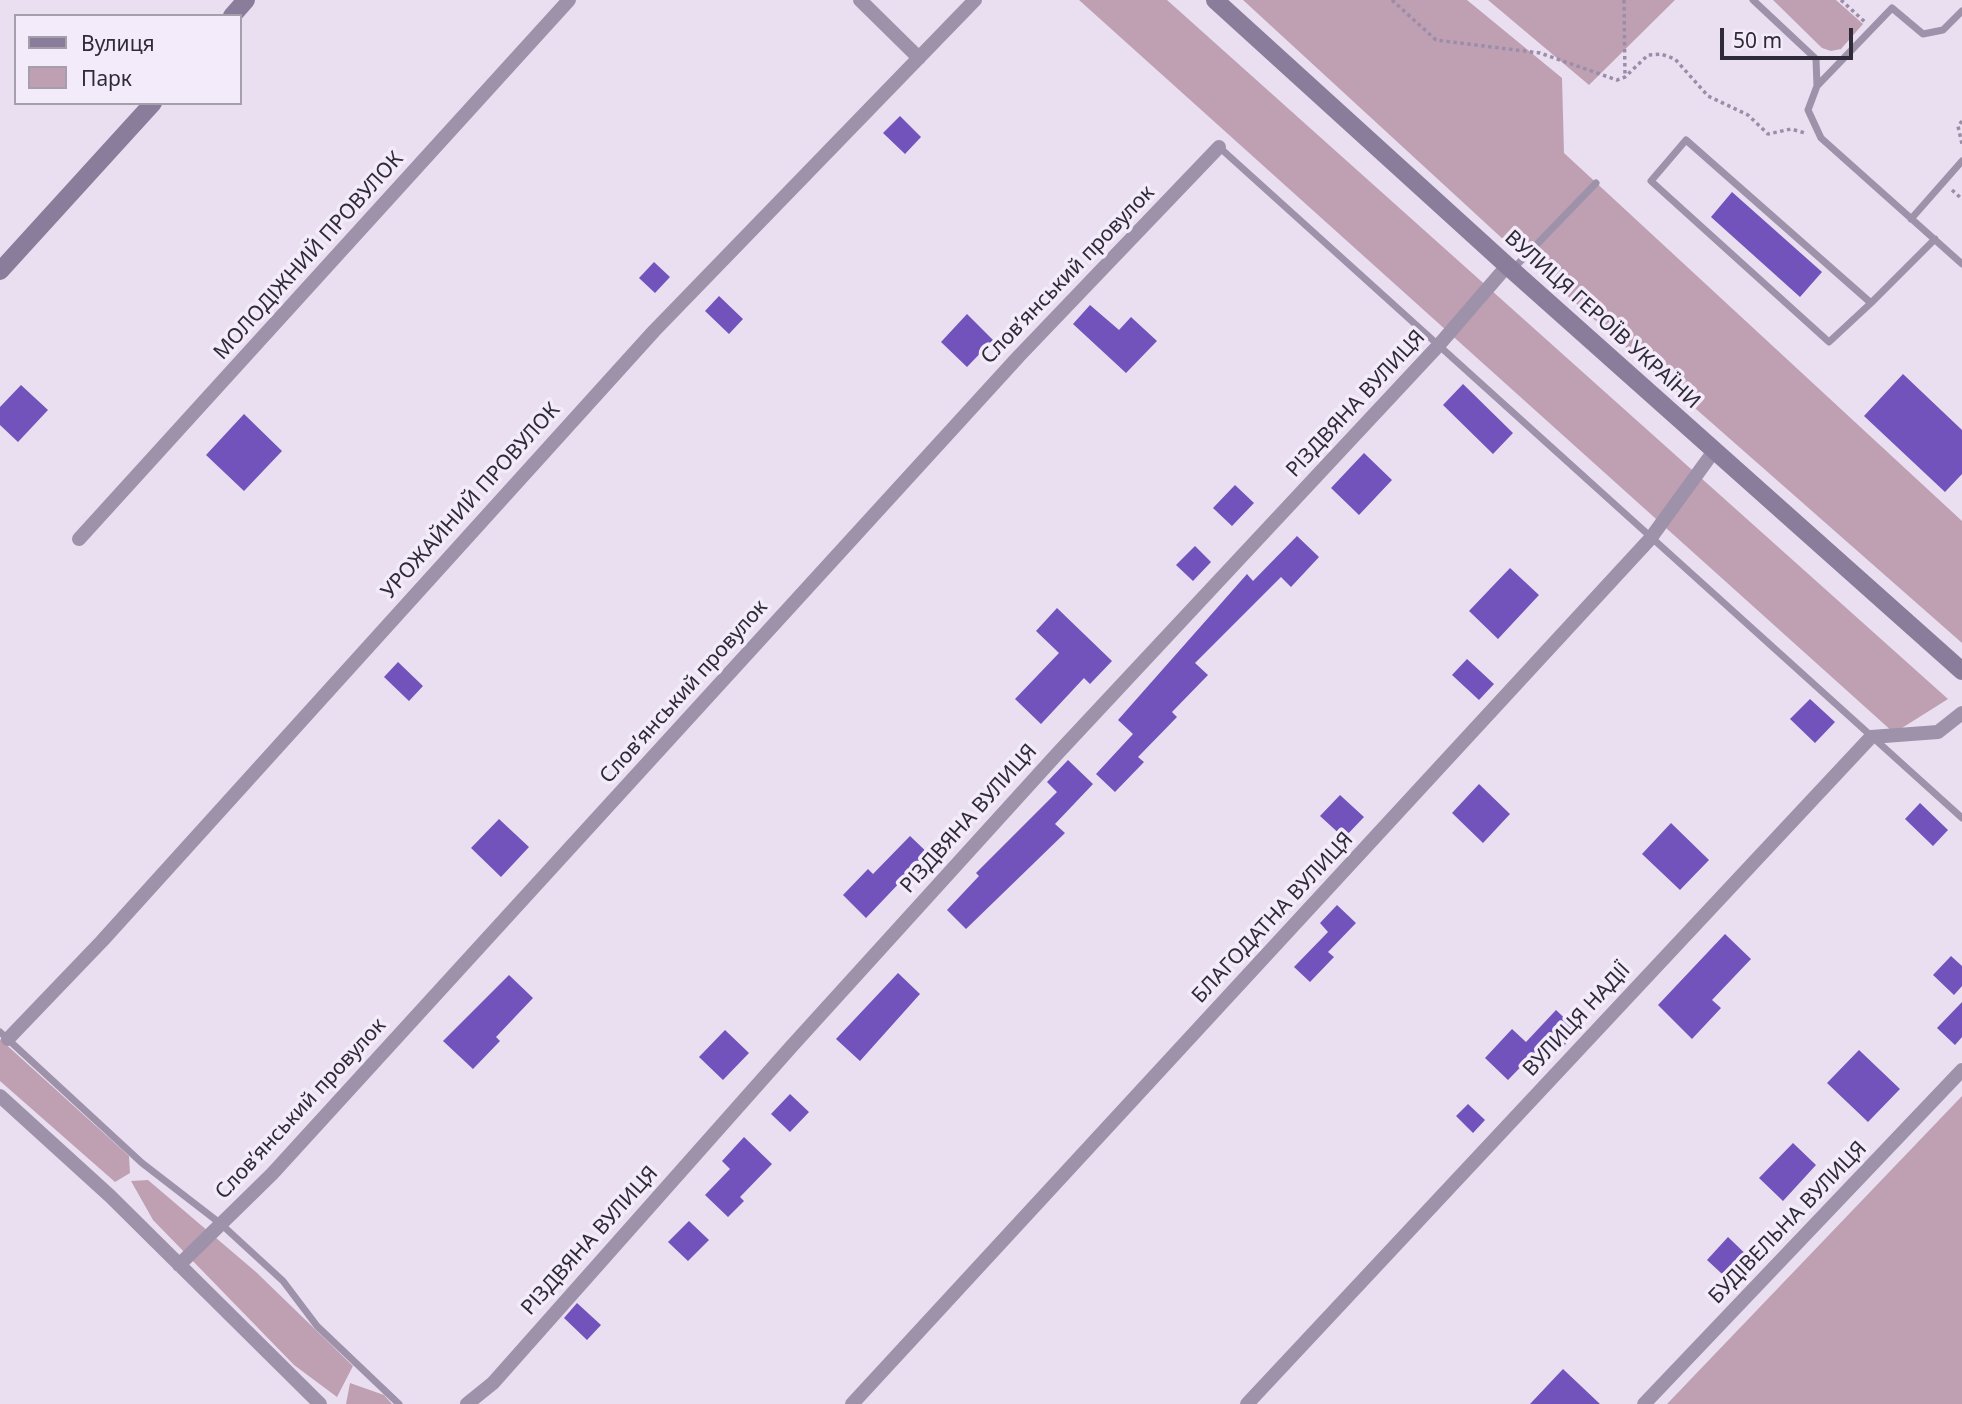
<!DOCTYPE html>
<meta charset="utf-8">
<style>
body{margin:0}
#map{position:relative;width:1962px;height:1404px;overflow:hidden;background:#e9dff1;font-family:"Noto Sans",sans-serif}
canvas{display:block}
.legend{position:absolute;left:14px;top:14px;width:228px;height:91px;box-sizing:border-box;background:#f3ebf9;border:2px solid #a59eab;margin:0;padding:9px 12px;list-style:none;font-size:21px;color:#2f2a37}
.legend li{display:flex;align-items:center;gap:14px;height:35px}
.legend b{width:35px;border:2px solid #a59eab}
.scale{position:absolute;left:1720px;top:28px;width:133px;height:32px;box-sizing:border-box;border:4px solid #2f2a37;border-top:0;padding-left:9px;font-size:21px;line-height:24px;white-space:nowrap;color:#2f2a37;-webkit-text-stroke:5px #f3ebf9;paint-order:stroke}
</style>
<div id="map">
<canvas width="1962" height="1404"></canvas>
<ul class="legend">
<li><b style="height:9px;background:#8a7d9b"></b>Вулиця</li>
<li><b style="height:19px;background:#bfa0b3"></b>Парк</li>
</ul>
<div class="scale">50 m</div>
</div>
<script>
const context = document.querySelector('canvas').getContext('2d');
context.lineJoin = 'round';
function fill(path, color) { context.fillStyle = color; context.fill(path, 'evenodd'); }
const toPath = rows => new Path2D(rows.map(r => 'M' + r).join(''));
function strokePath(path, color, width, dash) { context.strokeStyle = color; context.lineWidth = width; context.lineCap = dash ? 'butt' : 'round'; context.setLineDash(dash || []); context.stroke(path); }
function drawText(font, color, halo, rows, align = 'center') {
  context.font = font + ' "Noto Sans",sans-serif'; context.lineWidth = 7; context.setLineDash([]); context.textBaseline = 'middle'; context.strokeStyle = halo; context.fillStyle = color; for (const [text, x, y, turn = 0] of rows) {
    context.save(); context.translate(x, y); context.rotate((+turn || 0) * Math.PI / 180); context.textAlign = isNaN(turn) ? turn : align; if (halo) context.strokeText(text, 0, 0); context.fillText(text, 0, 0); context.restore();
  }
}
const green = toPath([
 [1079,0,1167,0,1948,699,1894,733],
 [1243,0,1467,0,1562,78,1564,153,1962,521,1962,643,1505,241],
 [1488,0,1675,0,1589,85],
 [1773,0,1836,0,1863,24,1841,49,1831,51,1822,48],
 [0,1039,129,1156,130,1173,115,1182,0,1081],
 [1962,1096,1962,1404,1667,1404],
 [148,1180,256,1272,353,1366,337,1397,294,1365,153,1220,131,1181],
 [350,1383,384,1395,392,1404,346,1404]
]);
const building = toPath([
 [900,116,921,137,905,154,883,133],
 [1732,192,1822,272,1800,297,1711,217],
 [654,262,670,277,655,293,639,278],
 [719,296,743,319,729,334,705,311],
 [1090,305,1119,330,1131,317,1157,341,1126,373,1073,324],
 [967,314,993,340,967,367,941,342],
 [1903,374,1962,430,1962,474,1945,492,1864,416],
 [1463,384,1513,433,1493,454,1443,405],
 [21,385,48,410,18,442,0,425,0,407],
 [244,414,282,451,244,491,206,455],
 [1364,453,1392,480,1359,515,1331,488],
 [1235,485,1254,503,1232,526,1213,508],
 [1297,536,1319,557,1291,587,1281,577,1195,663,1208,675,1172,712,1177,717,1138,757,1144,762,1115,792,1096,774,1133,734,1118,720,1247,574,1253,581],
 [1195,546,1211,562,1193,581,1176,565],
 [1510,568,1539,595,1498,639,1469,611],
 [1057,608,1112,661,1090,684,1084,678,1041,724,1015,699,1059,653,1036,631],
 [1467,659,1494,684,1479,700,1452,675],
 [398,662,423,686,409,701,384,677],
 [1810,699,1835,722,1815,743,1790,719],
 [1068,760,1093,784,1055,824,1065,833,966,929,947,910,979,876,976,873,1057,792,1047,782],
 [1479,784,1510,814,1483,843,1452,813],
 [1340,795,1364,817,1344,838,1320,816],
 [1920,803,1948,830,1933,846,1905,819],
 [499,819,529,847,501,877,471,848],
 [1671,823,1709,860,1680,890,1642,854],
 [910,836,932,857,909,880,905,877,866,918,843,895,868,869,873,874],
 [1337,905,1356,923,1328,952,1334,957,1310,982,1294,967,1328,932,1320,923],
 [1725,934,1751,959,1712,1000,1721,1008,1692,1039,1658,1005],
 [1951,956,1962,966,1962,986,1954,995,1933,975],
 [898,973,920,994,860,1061,836,1039],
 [509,975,533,998,496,1037,500,1041,473,1069,443,1041],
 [1962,1002,1962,1037,1955,1045,1937,1028],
 [1556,1010,1578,1031,1558,1052,1546,1041,1508,1080,1485,1058,1512,1029,1526,1042],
 [725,1030,749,1053,723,1080,699,1057],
 [1859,1050,1900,1089,1868,1122,1827,1083],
 [790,1094,809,1112,790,1132,771,1114],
 [1468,1104,1485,1120,1473,1133,1456,1116],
 [744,1137,772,1164,740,1197,744,1201,728,1217,705,1195,730,1169,722,1161],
 [1793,1143,1816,1165,1783,1201,1759,1178],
 [689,1221,709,1240,688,1261,668,1242],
 [1728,1237,1755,1263,1734,1285,1707,1260],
 [577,1303,601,1325,587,1340,564,1318],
 [1563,1369,1600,1404,1530,1404]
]);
const path = toPath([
 [1392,0,1436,40,1540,53,1617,80,1625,77,1648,55,1661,54,1675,59,1708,96,1748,115,1768,134,1791,129,1805,133],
 [1624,0,1625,77],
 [1841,0,1865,22],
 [1962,121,1958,126,1962,144],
 [1952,190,1962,199]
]);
const lane = toPath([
 [1753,0,1816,59,1817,86,1808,110,1821,138,1962,264],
 [1817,86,1892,8,1923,34,1943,30,1962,11],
 [1219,147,1962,818],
 [1911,219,1962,161],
 [1512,270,1596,183],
 [1871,303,1686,140,1651,181,1829,342,1871,303,1935,239],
 [0,1032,142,1163,221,1224,283,1281,317,1326,399,1404]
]);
const street = toPath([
 [860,0,919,58],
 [79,539,569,0],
 [8,1039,102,941,654,331,975,0],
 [0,1096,110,1196,320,1404],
 [179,1265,272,1174,1019,356,1219,147],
 [467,1404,493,1383,791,1047,1057,754,1438,346,1507,266],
 [852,1404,1650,539,1714,451],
 [1247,1404,1871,737,1938,732,1962,713],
 [1644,1404,1962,1070]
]);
const secondary = toPath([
 [1215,0,1512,270,1962,671],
 [232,16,246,0],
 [0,271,153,103]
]);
const streetNames = [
 ["МОЛОДІЖНИЙ ПРОВУЛОК",309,256,-48],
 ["Словʼянський провулок",1068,275,-46],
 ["ВУЛИЦЯ ГЕРОЇВ УКРАЇНИ",1602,320,42],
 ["РІЗДВЯНА ВУЛИЦЯ",1356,404,-47],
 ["УРОЖАЙНИЙ ПРОВУЛОК",471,501,-48],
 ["Словʼянський провулок",684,692,-48],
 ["РІЗДВЯНА ВУЛИЦЯ",969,819,-48],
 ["БЛАГОДАТНА ВУЛИЦЯ",1273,918,-47],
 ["ВУЛИЦЯ НАДІЇ",1577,1020,-47],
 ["Словʼянський провулок",301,1109,-47],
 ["БУДІВЕЛЬНА ВУЛИЦЯ",1788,1223,-46],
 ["РІЗДВЯНА ВУЛИЦЯ",590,1241,-48]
];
fill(green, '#bfa0b3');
fill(building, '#7153bb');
strokePath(path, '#9b8daa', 3.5, [3.5, 3.5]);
strokePath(lane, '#9e92ab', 7);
strokePath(street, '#9e92ab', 14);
strokePath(secondary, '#8a7d9b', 18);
drawText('21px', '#2f2a37', '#f3ebf9', streetNames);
</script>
